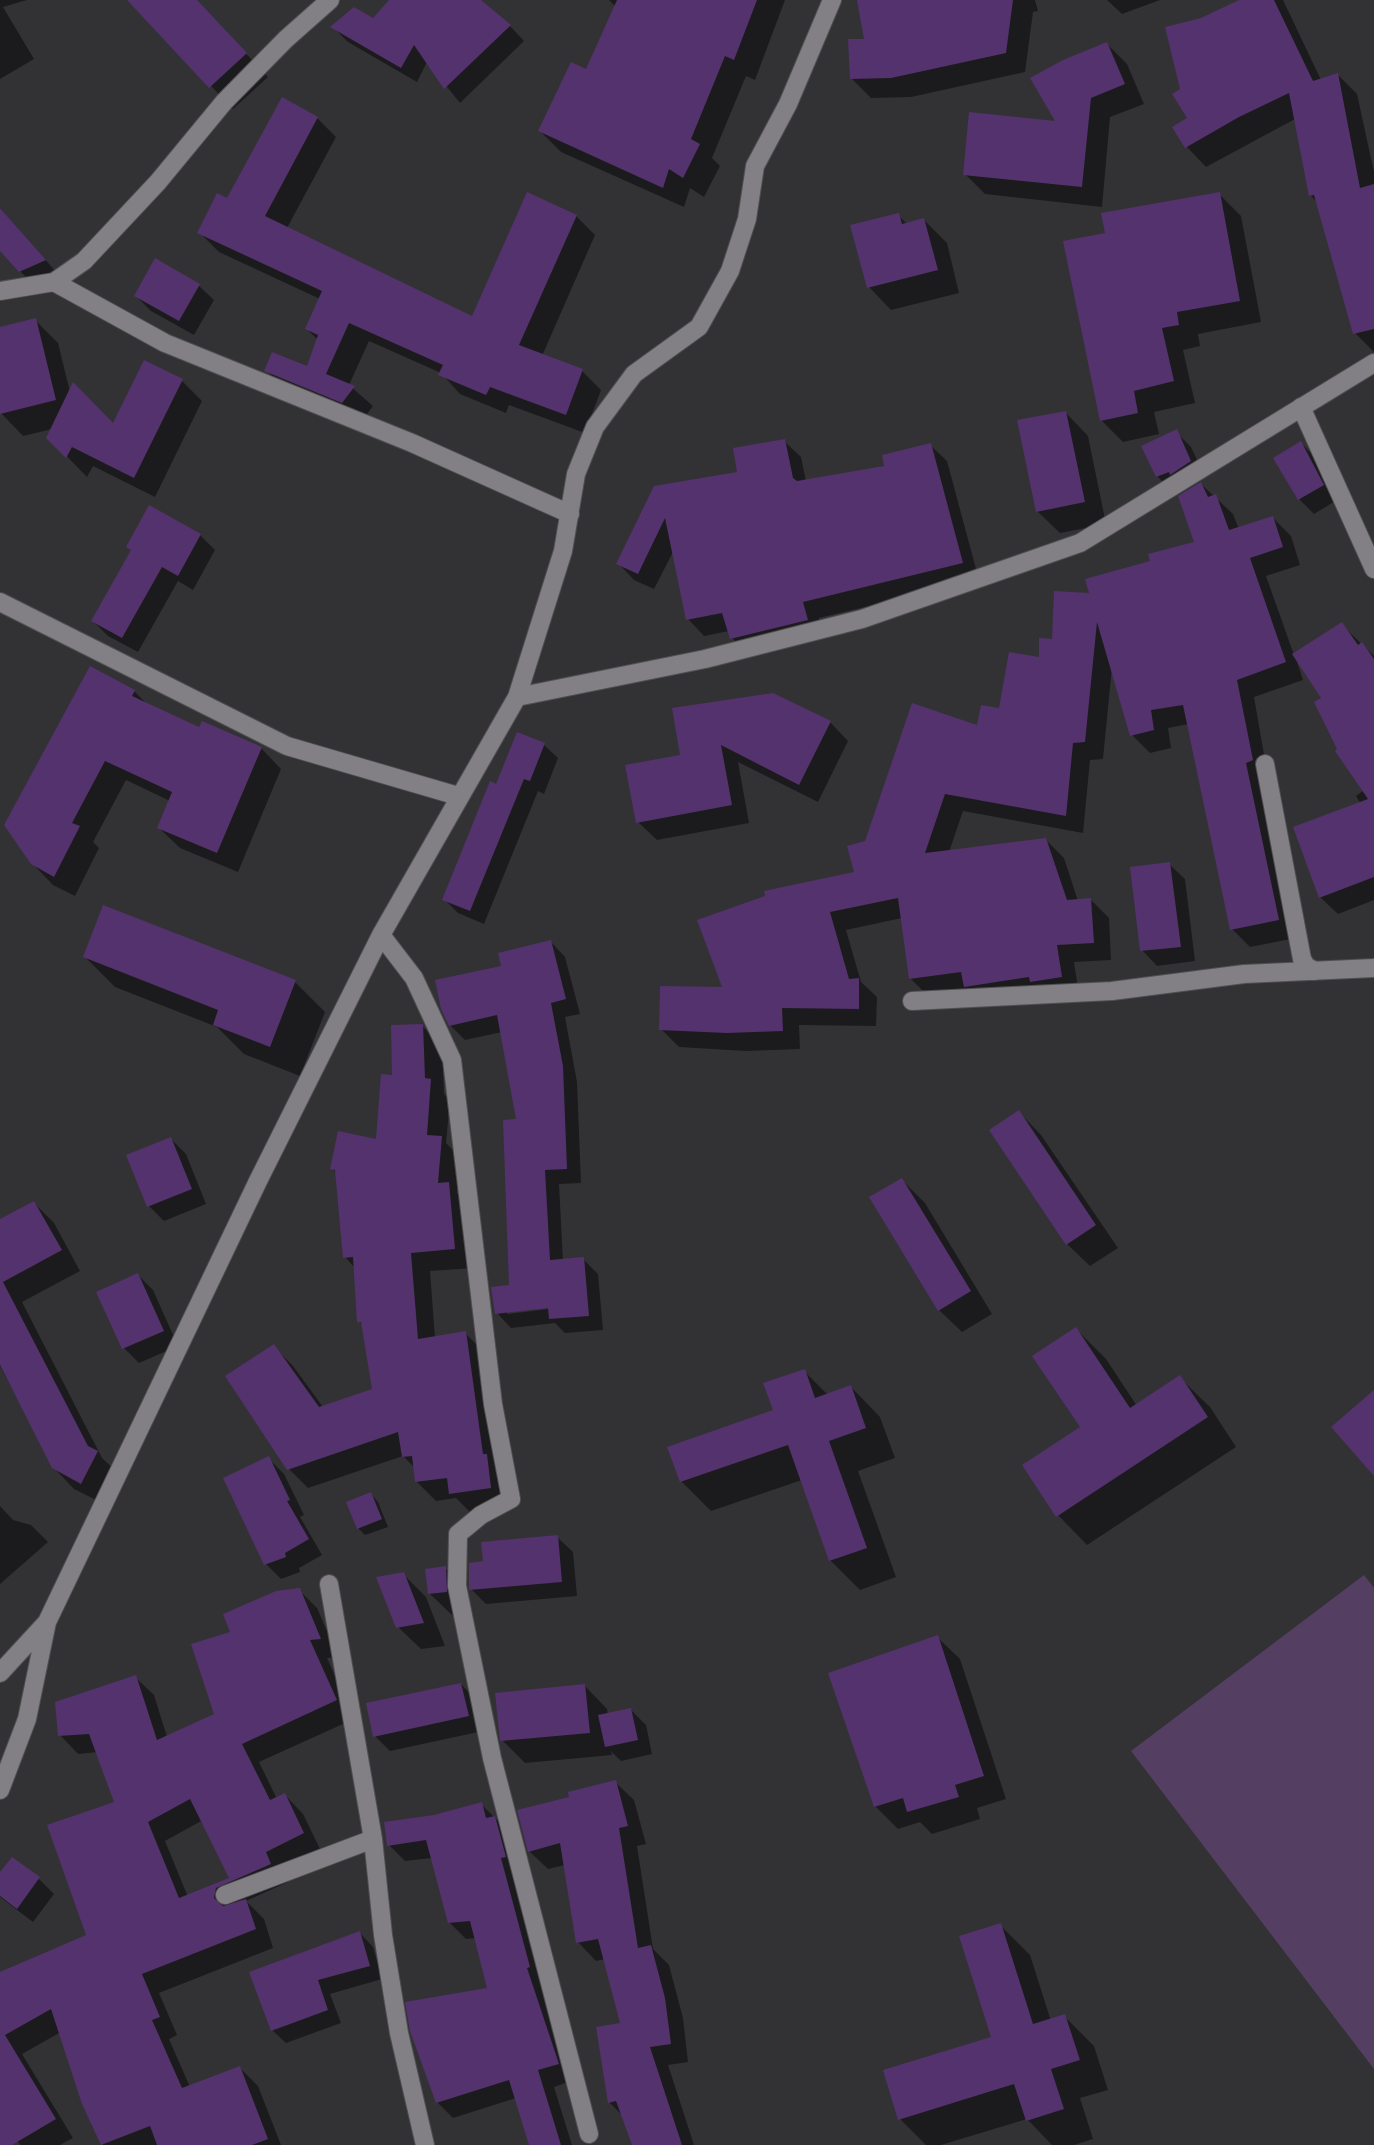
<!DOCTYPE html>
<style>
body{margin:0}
canvas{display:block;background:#323134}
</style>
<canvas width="1374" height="2145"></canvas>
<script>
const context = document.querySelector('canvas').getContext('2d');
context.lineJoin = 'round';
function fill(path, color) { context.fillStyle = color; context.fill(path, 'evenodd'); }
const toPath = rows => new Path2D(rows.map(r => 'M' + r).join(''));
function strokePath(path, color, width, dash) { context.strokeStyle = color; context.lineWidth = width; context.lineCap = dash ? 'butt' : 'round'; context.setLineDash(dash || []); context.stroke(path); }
const green = toPath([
 [1364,1575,1374,1588,1374,2069,1131,1751]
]);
const shadow = toPath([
 [0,0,27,0,3,7,34,59,0,79],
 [129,0,196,0,268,77,233,109],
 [392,0,468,0,510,26,524,41,460,103,427,62,417,82,348,42,333,27,373,20],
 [609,0,785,0,755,80,746,76,712,158,720,166,704,197,690,188,684,207,561,152,540,131,587,71,616,7],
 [859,0,1035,0,1038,11,1033,12,1025,72,911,97,871,98,851,78,866,41],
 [1107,0,1160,0,1122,14],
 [1240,0,1283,0,1321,80,1338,75,1357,94,1374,172,1374,352,1355,333,1318,203,1310,195,1295,119,1206,167,1187,147,1174,127,1189,119,1182,90,1212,17],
 [1107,44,1127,64,1144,104,1110,117,1102,207,985,194,965,174,1058,123],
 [317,118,336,137,287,228,473,318,576,216,595,235,542,356,582,371,601,390,585,433,509,405,506,413,460,394,441,373,369,341,349,385,373,406,362,421,285,389,266,370,308,369,318,340,307,329,320,299,219,252,200,233,228,200],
 [1219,194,1241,216,1261,322,1198,334,1200,346,1183,350,1195,403,1154,412,1159,434,1123,442,1101,420,1107,234],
 [0,208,64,281,40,292,20,271,0,249],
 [898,215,907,224,924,220,947,243,959,293,891,310,869,287],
 [198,285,214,300,194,335,151,311,136,296],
 [35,320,58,343,70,392,114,426,182,381,202,401,155,497,93,466,87,477,48,437,52,429,23,436,0,412,0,328],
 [1066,413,1088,436,1106,524,1060,533,1037,511],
 [1176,432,1191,447,1205,477,1186,488,1184,486,1172,492,1157,476],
 [784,441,801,457,806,481,887,467,930,445,947,461,979,580,819,618,823,637,748,654,732,638,729,631,704,636,688,619,674,550,654,589,634,580,618,563,655,488,739,473],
 [1301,443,1316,458,1337,500,1314,514,1299,499],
 [1201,484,1233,514,1239,529,1273,518,1291,536,1300,565,1266,576,1294,655,1341,624,1374,656,1374,900,1338,914,1320,897,1361,804,1356,796,1364,790,1340,749,1324,699,1296,659,1303,680,1254,697,1296,938,1250,947,1232,929,1189,724,1168,728,1171,748,1150,753,1132,735,1112,667,1103,759,1090,760,1083,833,963,811,949,852,1046,840,1064,858,1078,901,1091,900,1109,918,1111,960,1074,962,1079,995,928,996,910,978,902,918,846,930,861,982,877,997,876,1026,799,1025,800,1049,746,1051,679,1047,661,1029,724,989,856,874,867,842,978,728,1000,710,1091,595,1152,562,1196,543],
 [200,535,215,550,193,590,178,581,138,652,108,636,93,621,132,551,128,547],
 [91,668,134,691,148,705,200,729,261,748,281,769,238,872,180,848,159,828,170,801,126,780,93,842,99,848,75,896,53,885,32,863],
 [675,710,830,722,848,741,818,802,738,762,749,823,657,840,638,822,682,756],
 [544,745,558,758,544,794,538,791,484,924,458,913,444,899,497,786],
 [1169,864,1185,879,1195,961,1157,966,1142,950],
 [551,942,565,957,580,1014,565,1017,577,1082,581,1183,559,1184,563,1261,583,1259,598,1274,603,1330,565,1333,555,1323,511,1328,497,1313,511,1287,518,1121,502,1032,465,1040,450,1025,503,967],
 [556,1305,557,1308,507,1314,507,1311],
 [85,957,295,982,325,1012,300,1076,244,1054,217,1027,115,987],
 [422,1026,442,1045,444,1094,450,1100,446,1143,461,1158,457,1193,468,1204,474,1268,430,1271,435,1338,465,1333,485,1353,510,1507,470,1512,456,1498,436,1501,417,1482,415,1468,403,1456,308,1488,289,1469,274,1347,293,1366,323,1407,374,1390,363,1325,359,1321,355,1268,345,1257,337,1174,332,1168,377,1141,394,1077],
 [1019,1112,1041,1135,1118,1248,1090,1266,1067,1244],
 [171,1139,186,1154,206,1204,164,1221,149,1206],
 [902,1180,925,1203,992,1314,962,1332,939,1310],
 [34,1203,54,1223,80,1271,22,1302,102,1458,117,1472,102,1503,74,1489,54,1468,0,1366,0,1221],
 [138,1275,153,1290,178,1346,139,1363,124,1348,99,1293],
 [1076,1329,1106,1359,1137,1406,1180,1378,1210,1407,1236,1447,1087,1545,1058,1515,1083,1428],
 [804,1371,828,1395,851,1387,880,1417,895,1458,858,1471,896,1577,860,1590,830,1560,802,1480,711,1511,681,1481,775,1411],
 [269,1459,284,1474,304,1515,300,1517,322,1555,299,1568,300,1572,281,1579,266,1564],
 [371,1494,378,1502,388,1527,365,1535,358,1528],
 [0,1506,13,1520,31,1525,48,1542,0,1584],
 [557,1537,573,1552,577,1596,486,1604,471,1589,485,1562],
 [445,1568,468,1591,469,1614,452,1615,429,1593],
 [403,1574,426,1597,445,1646,421,1649,398,1627],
 [299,1590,317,1608,338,1657,327,1658,354,1719,259,1762,277,1799,285,1795,303,1814,321,1851,283,1870,288,1882,246,1901,264,1919,273,1948,159,1993,177,2035,169,2039,190,2087,240,2068,258,2086,281,2145,103,2145,83,2103,61,2032,22,2054,73,2138,60,2145,20,2145,0,2113,0,1974,88,1936,116,1803,98,1752,78,1754,60,1735,135,1677,154,1695,167,1737,216,1715,233,1633],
 [203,1820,232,1879,188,1897,165,1841],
 [937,1637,960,1659,1006,1799,977,1808,980,1819,932,1834,920,1822,898,1829,875,1806],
 [461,1684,476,1700,483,1731,390,1751,375,1736],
 [585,1686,607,1709,608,1715,631,1710,646,1725,652,1754,621,1761,611,1751,612,1755,525,1763,502,1740],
 [615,1782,634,1800,646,1844,637,1846,653,1949,669,1965,683,2018,688,2062,668,2065,694,2145,634,2145,624,2117,610,2103,622,2025,605,1959,596,1961,578,1942,565,1865,548,1869,529,1851,571,1798],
 [481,1804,511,1834,574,2080,554,2087,572,2145,531,2145,516,2098,453,2118,437,2102,489,1990,476,1938,466,1939,450,1923,432,1858,405,1861,389,1845,434,1817],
 [0,1875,39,1879,54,1894,33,1922,0,1897],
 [1000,1925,1030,1955,1051,2021,1064,2016,1094,2046,1108,2090,1080,2098,1093,2139,1074,2145,1052,2145,1027,2119,941,2145,926,2145,900,2119,993,2038],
 [360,1933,373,1947,382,1979,330,1994,341,2023,286,2043,272,2030]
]);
const building = toPath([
 [127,0,197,0,247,53,209,88],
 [389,0,481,0,511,25,444,89,414,45,401,68,330,27,354,7,373,18],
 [617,0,757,0,734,60,725,56,691,139,700,144,683,178,669,169,663,188,538,131,571,62,586,69],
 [857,0,1013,0,1006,53,891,78,850,79,848,39,864,39],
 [1239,0,1274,0,1313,81,1338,73,1360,188,1374,184,1374,329,1353,334,1314,195,1309,196,1289,93,1239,117,1185,148,1172,127,1187,118,1172,94,1180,89,1165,27,1201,18],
 [1107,42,1125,84,1091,98,1082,187,963,175,969,112,1055,121,1030,78,1063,60],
 [282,97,318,117,265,216,472,316,527,192,577,215,519,345,583,369,566,415,490,387,486,395,438,375,443,365,349,323,326,374,355,386,342,403,264,371,272,352,307,366,318,335,305,329,322,291,197,233,217,193,227,198],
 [1220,192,1240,301,1177,312,1179,325,1162,328,1174,381,1134,391,1138,413,1100,421,1063,241,1105,233,1101,213],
 [0,208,46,260,19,272,0,251],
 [899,213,902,224,924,218,938,270,867,288,850,225],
 [155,258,200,284,179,321,134,296],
 [36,318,56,400,0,414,0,327],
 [144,360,183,379,134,478,72,447,66,458,46,438,73,382,113,423],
 [1066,411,1085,502,1036,512,1017,420],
 [1177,429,1191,461,1170,475,1169,472,1156,477,1141,446],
 [785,439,793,478,797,481,884,466,882,455,931,443,963,563,803,602,808,620,730,639,722,613,686,620,665,518,638,574,616,564,654,486,737,472,733,448],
 [1301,441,1324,485,1298,500,1273,458],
 [1201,482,1208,497,1216,494,1229,530,1273,516,1283,547,1250,558,1286,662,1237,680,1253,760,1246,763,1279,920,1230,930,1183,705,1151,710,1154,730,1130,736,1097,622,1085,742,1073,743,1066,816,945,794,925,853,1046,838,1067,900,1091,898,1094,943,1057,945,1062,977,1030,982,1029,977,964,987,961,972,909,979,898,898,830,912,849,979,859,978,859,1009,782,1008,783,1031,727,1033,659,1030,660,986,722,987,697,920,765,896,764,891,854,872,847,846,865,841,912,703,977,725,981,705,999,708,1009,652,1039,657,1039,638,1052,639,1054,591,1089,593,1085,579,1150,561,1148,554,1194,542,1178,496],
 [149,505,201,534,178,576,162,567,122,638,91,621,131,550,126,547],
 [1342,622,1358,645,1362,642,1374,659,1374,877,1319,898,1293,827,1368,799,1335,751,1337,749,1314,702,1321,698,1292,654],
 [90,666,135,690,132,696,199,727,202,721,262,747,217,853,157,828,172,792,105,761,72,823,80,826,54,877,31,864,4,825],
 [773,693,831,721,799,785,721,745,732,805,636,823,625,765,680,755,672,708],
 [517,732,545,743,530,781,524,779,470,911,442,900,490,781,496,784],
 [1170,862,1181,947,1140,951,1130,867],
 [103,905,296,980,270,1047,213,1025,218,1010,83,957],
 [551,940,566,999,551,1003,563,1066,567,1169,545,1170,550,1260,584,1257,589,1316,549,1319,548,1308,495,1314,491,1287,509,1285,503,1120,516,1119,497,1015,449,1026,441,1009,435,980,501,966,498,953],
 [423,1024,425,1078,431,1079,427,1135,442,1136,438,1183,449,1182,455,1249,411,1253,418,1339,466,1331,483,1454,487,1454,491,1488,449,1494,447,1478,415,1482,412,1456,402,1457,398,1432,287,1470,225,1376,274,1344,319,1407,372,1389,361,1322,357,1322,353,1257,343,1258,335,1170,330,1169,338,1131,376,1139,381,1074,392,1075,391,1025],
 [1019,1110,1096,1225,1066,1245,989,1130],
 [171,1137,192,1189,147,1207,126,1155],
 [902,1178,971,1291,938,1311,869,1197],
 [34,1201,62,1250,3,1282,88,1446,98,1451,81,1484,52,1468,0,1365,0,1219],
 [138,1273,164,1331,122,1349,96,1292],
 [1076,1327,1130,1408,1180,1375,1208,1417,1056,1517,1022,1465,1080,1427,1032,1356],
 [805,1369,815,1398,851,1385,866,1428,829,1441,867,1548,829,1561,788,1445,680,1482,667,1447,773,1410,763,1383],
 [1374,1390,1374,1476,1331,1427],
 [269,1456,290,1500,287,1501,309,1539,285,1553,286,1557,264,1565,223,1478],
 [371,1492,382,1519,357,1529,346,1502],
 [558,1535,562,1582,469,1590,469,1563,483,1561,481,1542],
 [446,1566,447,1592,428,1594,425,1569],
 [404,1572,424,1623,396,1628,376,1577],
 [300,1588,321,1639,310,1640,337,1700,242,1744,270,1800,285,1793,304,1833,266,1852,271,1864,216,1888,214,1898,223,1906,246,1899,256,1929,142,1974,160,2017,152,2020,182,2088,240,2066,268,2139,252,2145,157,2145,150,2126,101,2145,82,2104,51,2009,5,2035,56,2119,12,2145,0,2145,0,1972,86,1935,47,1825,114,1802,89,1734,58,1736,55,1702,136,1675,157,1740,214,1714,191,1644,230,1632,223,1614,276,1591],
 [190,1799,229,1878,179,1898,148,1822],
 [938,1635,984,1776,955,1785,959,1797,907,1812,903,1798,874,1807,828,1673],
 [461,1683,469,1716,373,1737,366,1703],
 [585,1684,590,1733,500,1741,495,1693],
 [631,1708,638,1740,605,1747,598,1715],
 [616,1780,628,1826,619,1828,638,1948,651,1945,665,1998,671,2044,650,2047,682,2145,632,2145,616,2101,608,2103,596,2027,620,2023,598,1939,576,1943,560,1843,528,1852,517,1810,569,1797,568,1792],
 [482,1802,486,1818,495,1816,506,1857,501,1858,530,1967,527,1968,559,2064,538,2070,561,2145,529,2145,509,2080,436,2103,410,2031,405,2002,487,1988,470,1921,448,1923,426,1840,387,1846,384,1822,434,1815],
 [12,1857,40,1877,17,1909,0,1896,0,1872],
 [1001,1923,1033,2024,1065,2014,1080,2060,1051,2069,1064,2109,1026,2121,1014,2084,898,2120,883,2070,991,2037,959,1936],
 [360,1931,370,1966,318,1980,328,2010,271,2031,249,1972]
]);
const minor = toPath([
 [54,282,165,343,412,443,570,514],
 [0,291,54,282,84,261,158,182,224,102,286,39,330,0],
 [1301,407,1374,569],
 [0,602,287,746,458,796],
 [517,697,705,659,862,619,1080,543,1374,363],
 [1265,764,1302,959,1306,966,1315,971],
 [381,935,414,978,452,1060,493,1404,511,1499,481,1515,458,1534,457,1586,492,1758,589,2134],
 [912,1001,1112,991,1244,974,1374,968],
 [329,1584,373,1839,383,1935,399,2033,425,2145],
 [0,1673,47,1622],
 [0,1790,27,1719,47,1622,258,1181,381,935,517,697,563,551,576,474,595,427,634,374,699,327,730,271,747,219,755,166,788,104,832,0],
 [225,1895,373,1839]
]);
fill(green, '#543f63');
fill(shadow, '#0007');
fill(building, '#54326d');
strokePath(minor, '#4f4e51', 20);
strokePath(minor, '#828084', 18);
</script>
